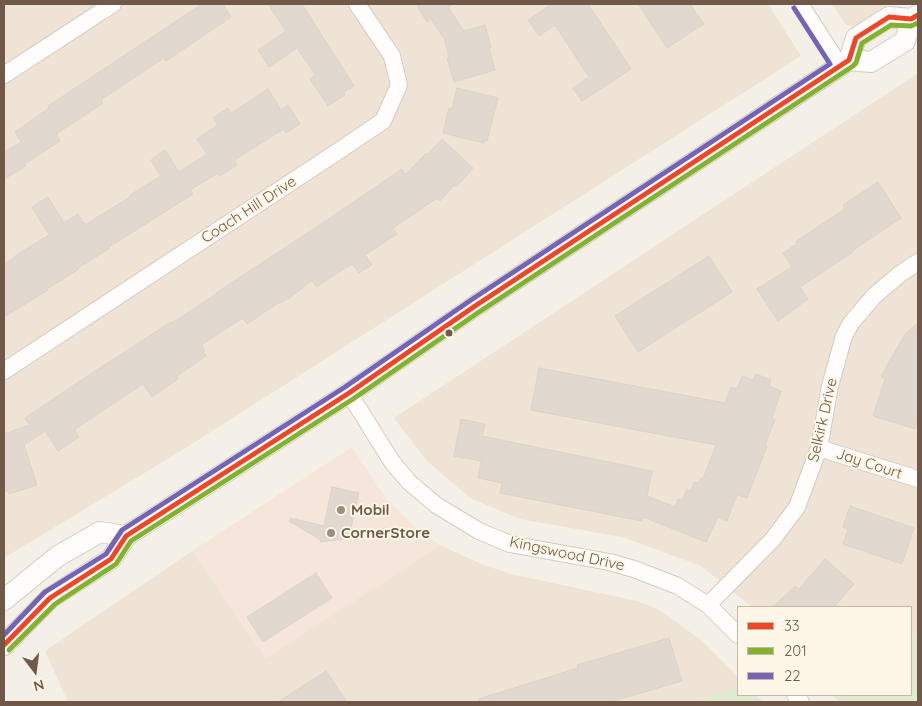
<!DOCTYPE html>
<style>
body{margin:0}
#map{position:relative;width:922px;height:706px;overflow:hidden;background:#f5f0e7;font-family:Quicksand,sans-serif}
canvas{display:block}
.frame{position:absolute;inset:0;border:5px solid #715949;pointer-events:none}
.legend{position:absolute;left:737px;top:606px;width:175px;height:90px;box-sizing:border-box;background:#fef6e6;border:1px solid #c6b7a7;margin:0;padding:6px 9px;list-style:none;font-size:15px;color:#715949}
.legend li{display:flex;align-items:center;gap:10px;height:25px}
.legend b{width:25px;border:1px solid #c6b7a7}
.north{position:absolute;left:10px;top:646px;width:50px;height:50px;-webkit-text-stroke:4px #fef6e6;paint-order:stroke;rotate:165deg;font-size:14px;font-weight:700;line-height:20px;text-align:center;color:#715949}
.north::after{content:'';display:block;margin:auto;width:18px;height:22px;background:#715949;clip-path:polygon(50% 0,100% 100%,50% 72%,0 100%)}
</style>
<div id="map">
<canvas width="922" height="706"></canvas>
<div class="frame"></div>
<ul class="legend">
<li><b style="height:6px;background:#f14625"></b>33</li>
<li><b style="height:6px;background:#82b22e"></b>201</li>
<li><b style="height:6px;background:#7364b8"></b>22</li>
</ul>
<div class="north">N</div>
</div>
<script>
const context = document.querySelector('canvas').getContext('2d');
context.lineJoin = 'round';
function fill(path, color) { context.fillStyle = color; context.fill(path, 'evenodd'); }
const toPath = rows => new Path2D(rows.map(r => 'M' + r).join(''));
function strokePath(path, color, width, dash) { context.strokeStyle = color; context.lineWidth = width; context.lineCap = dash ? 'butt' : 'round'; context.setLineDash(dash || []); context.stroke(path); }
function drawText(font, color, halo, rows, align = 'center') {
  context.font = font + ' Quicksand,sans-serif'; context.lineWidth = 4; context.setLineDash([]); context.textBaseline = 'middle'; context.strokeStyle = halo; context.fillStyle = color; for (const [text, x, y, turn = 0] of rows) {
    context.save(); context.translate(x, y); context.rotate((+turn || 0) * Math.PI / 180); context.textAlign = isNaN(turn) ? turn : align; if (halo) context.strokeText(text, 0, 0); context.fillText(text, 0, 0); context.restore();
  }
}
const residential = toPath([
 [4,4,768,4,801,56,184,449,4,558],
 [832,4,888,4,855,26,846,25],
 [918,73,918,635,911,637,911,607,752,607,701,566,622,537,520,519,470,498,427,461,394,418],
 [440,545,481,564,511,574,637,601,658,609,701,640,738,677,738,688,690,702,68,702,45,651,192,551,266,658]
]);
const commercial = toPath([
 [352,447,386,498,414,526,440,545,266,658,192,551]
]);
const green = toPath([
 [918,635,918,702,839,702,832,695,911,695,911,637],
 [738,688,738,695,756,695,763,702,690,702]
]);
const building = toPath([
 [202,4,223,4,231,17,166,61,164,58,101,100,103,103,56,134,60,141,25,164,26,166,4,179,4,152,21,142,15,132,49,108,48,106,202,4],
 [268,4,302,4,354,86,344,92,345,95,328,106,310,79,316,75,297,48,269,67,258,50,286,31,268,4],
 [416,4,454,4,448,7,464,31,485,25,491,47,489,48,495,70,454,82,447,58,449,57,444,38,431,19,427,22,416,4],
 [552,4,588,4,631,69,582,101,573,88,589,77,555,25,539,36,528,20,552,4],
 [638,4,690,4,704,24,667,48,638,4],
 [457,88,498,98,487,141,484,140,484,143,443,133,449,108,452,109,457,88],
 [268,89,281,110,288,105,300,124,286,133,284,129,234,160,237,165,220,176,218,173,190,190,193,194,109,247,110,248,78,268,79,269,47,289,48,290,4,317,4,264,16,257,15,256,49,235,32,207,48,197,64,223,78,214,85,225,130,197,130,195,161,176,151,160,165,150,179,172,207,154,197,139,218,125,213,118,228,108,231,113,268,89],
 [442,139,473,168,456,187,454,185,440,201,437,198,393,228,397,234,365,255,372,265,359,273,352,264,316,287,312,280,291,297,278,304,278,303,247,324,243,318,201,345,205,351,203,352,206,356,177,376,178,379,152,397,143,384,74,430,79,437,58,451,45,431,24,445,37,485,9,494,7,490,4,491,4,434,30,425,25,418,92,373,171,322,172,323,216,294,216,293,327,220,402,169,405,175,426,153,427,155,442,139],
 [878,182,901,218,852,251,853,252,800,287,808,299,778,321,757,289,792,267,783,253,797,244,795,242,845,209,843,205,878,182],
 [709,256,732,292,638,352,615,316,709,256],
 [918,323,918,417,915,429,873,416,885,379,881,376,906,333,918,323],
 [539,368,725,403,731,387,737,389,742,376,753,380,756,374,771,380,769,386,781,391,772,418,775,419,765,445,767,446,747,498,737,495,727,521,718,517,706,542,643,517,642,521,500,493,502,483,478,478,481,461,454,456,461,419,485,424,482,436,652,471,647,496,675,507,678,499,682,501,687,489,691,491,694,482,699,483,701,478,703,479,716,445,531,410,539,368],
 [332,487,359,493,350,532,348,532,361,535,361,537,320,542,321,540,289,521,290,518,324,526,332,487],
 [850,506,914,528,902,564,843,544,848,529,843,527,850,506],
 [825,559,854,584,834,607,773,607,795,586,799,589,825,559],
 [316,573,332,598,263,642,247,617,316,573],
 [669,638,682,681,610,702,479,702,479,699,578,668,577,665,669,638],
 [326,671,347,702,278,702,326,671]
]);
const minor = toPath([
 [800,4,840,66],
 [4,75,113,4],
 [4,371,337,152,383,121,399,85,392,56,357,4],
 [349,393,392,462,409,482,436,505,479,531,510,544,609,562,634,569,678,586,708,605,738,635],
 [819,448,918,479],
 [708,605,773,539,797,507,819,448,830,386,844,336,851,323,875,295,900,274,918,262],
 [795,695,801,702]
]);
const tertiary = toPath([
 [849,60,871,62,905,41,911,19],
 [4,600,58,556,100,532,126,536],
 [4,645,50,598,111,559,126,536,349,393,475,306,840,66,849,60,856,38,889,17,911,19,918,15]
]);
const bus1 = toPath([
 [4,645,50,598,111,559,126,536,349,393,475,306,849,60,856,38,889,17,911,19,918,15]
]);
const bus2 = toPath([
 [9,650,55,604,116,564,131,541,353,399,479,312,853,66,856,63,862,43,891,25,911,26,918,23]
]);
const bus3 = toPath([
 [4,635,45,592,106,554,122,530,345,387,471,300,830,64,794,8]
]);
const markers = [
 [449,333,4.5,"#715949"],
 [341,510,5,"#9f8e80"],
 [331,533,5,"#9f8e80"]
];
const streetNames = [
 ["Coach Hill Drive",249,210,-33],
 ["Selkirk Drive",823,420,-77],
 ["Jay Court",869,464,18],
 ["Kingswood Drive",567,554,12]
];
const poiNames = [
 ["Mobil",351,510],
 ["CornerStore",341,533]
];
fill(residential, '#eee3d4');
fill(commercial, '#f5e5da');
fill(green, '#e0ecd2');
fill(building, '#e1d8cf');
strokePath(building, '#ddd3c9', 1);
strokePath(minor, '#d3cbc2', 18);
strokePath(tertiary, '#d3cbc2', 22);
strokePath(minor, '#fefdfb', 16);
strokePath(tertiary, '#fefdfb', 20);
strokePath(bus1, '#f14625', 5);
strokePath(bus2, '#82b22e', 5);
strokePath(bus3, '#7364b8', 5);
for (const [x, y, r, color] of markers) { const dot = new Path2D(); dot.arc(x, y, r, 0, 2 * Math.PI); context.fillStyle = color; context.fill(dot); strokePath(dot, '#fef6e6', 2); }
drawText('15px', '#715949', '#fef6e6', streetNames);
drawText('bold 15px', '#715949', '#fef6e6', poiNames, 'left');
</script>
